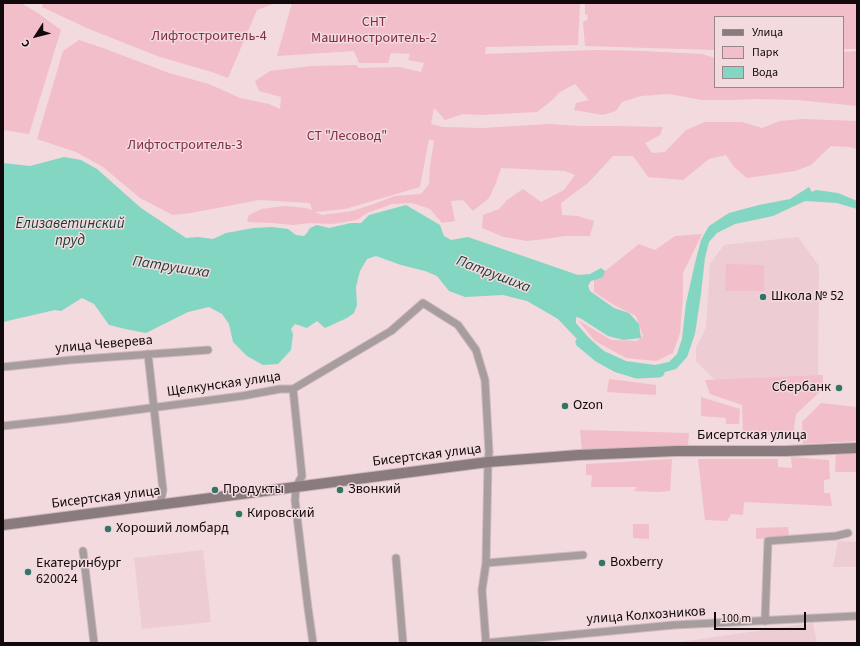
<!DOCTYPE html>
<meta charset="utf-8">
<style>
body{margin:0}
#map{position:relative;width:860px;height:646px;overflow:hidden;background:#f2dade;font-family:"Source Sans 3",sans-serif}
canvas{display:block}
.frame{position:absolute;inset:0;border:4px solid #11090b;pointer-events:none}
.legend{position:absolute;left:714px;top:16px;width:130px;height:72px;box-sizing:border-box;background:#f2dade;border:1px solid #98868a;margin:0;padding:5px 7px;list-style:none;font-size:12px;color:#11090b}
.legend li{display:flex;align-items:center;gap:8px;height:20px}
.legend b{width:20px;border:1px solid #98868a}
.north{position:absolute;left:16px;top:16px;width:40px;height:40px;-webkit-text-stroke:3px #f2dade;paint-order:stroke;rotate:234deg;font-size:11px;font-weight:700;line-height:16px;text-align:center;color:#11090b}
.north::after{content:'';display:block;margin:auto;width:14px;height:18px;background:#11090b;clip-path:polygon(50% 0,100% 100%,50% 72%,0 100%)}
.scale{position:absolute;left:714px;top:612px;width:92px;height:18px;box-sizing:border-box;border:2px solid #11090b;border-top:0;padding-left:5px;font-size:12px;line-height:14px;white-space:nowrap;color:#11090b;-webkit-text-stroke:3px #f2dade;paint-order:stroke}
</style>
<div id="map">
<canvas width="860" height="646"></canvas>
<div class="frame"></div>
<ul class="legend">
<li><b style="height:5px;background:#8a7b7e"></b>Улица</li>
<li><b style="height:11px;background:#f2bec9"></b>Парк</li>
<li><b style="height:11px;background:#83d6c1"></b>Вода</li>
</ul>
<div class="north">С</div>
<div class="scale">100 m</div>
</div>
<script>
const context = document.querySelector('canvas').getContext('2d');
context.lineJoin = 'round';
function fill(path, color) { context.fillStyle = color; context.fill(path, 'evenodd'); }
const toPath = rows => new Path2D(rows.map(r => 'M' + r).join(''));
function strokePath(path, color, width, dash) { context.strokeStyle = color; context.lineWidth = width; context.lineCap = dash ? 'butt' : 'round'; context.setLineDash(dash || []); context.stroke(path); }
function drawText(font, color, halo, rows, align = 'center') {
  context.font = font + ' "Source Sans 3",sans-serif'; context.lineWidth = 3; context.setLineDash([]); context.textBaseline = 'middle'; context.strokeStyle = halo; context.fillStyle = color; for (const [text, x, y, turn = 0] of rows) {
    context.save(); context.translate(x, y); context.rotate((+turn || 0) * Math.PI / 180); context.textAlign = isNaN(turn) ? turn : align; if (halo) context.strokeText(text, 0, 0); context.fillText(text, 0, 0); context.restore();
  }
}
const built = toPath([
 [798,237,819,266,818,376,722,387,696,361,696,348,706,328,710,264,724,245],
 [838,541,857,542,857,567,833,567],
 [203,550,211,622,142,629,134,558],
 [813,623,817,643,673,643]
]);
const green = toPath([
 [10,3,21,3,38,13,61,30,29,134,3,130,3,4],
 [43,3,274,3,273,4,257,10,228,78,212,72,160,57,89,29,42,7],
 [292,3,580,3,578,45,486,47,485,54,595,50,643,51,702,54,715,58,715,87,843,87,843,52,857,51,857,106,798,100,757,99,730,100,702,100,669,94,641,96,622,102,616,111,603,115,574,110,576,103,589,100,575,84,560,92,551,101,537,112,481,115,463,114,445,120,439,113,434,108,431,124,443,127,482,128,549,124,580,126,615,126,663,127,660,135,645,143,652,153,665,152,686,130,705,122,742,122,762,128,780,121,803,119,857,121,857,149,849,147,831,146,811,165,795,171,747,178,734,167,726,155,709,159,683,180,648,177,633,156,613,156,588,183,561,203,562,215,578,216,594,221,590,236,565,236,545,239,527,241,504,237,482,228,483,215,499,209,507,200,523,189,541,202,564,190,575,175,565,171,501,168,496,183,489,198,473,211,463,200,451,201,455,221,442,223,430,209,412,203,392,204,367,213,357,220,332,224,309,223,293,225,272,223,247,222,249,215,262,209,284,206,306,208,312,210,310,203,259,200,191,213,173,215,140,198,103,167,76,152,37,139,63,51,79,40,103,48,169,73,209,84,240,98,269,104,280,109,281,97,259,91,255,81,270,71,311,66,356,65,359,68,400,67,421,72,424,63,408,60,410,54,391,53,388,63,359,63,354,51,277,56],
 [429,139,434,141,430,166,429,184,421,194,395,196,374,204,352,211,322,215,315,212,345,209,420,187],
 [585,3,857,3,857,49,843,49,843,17,715,17,715,50,585,46,583,22,587,20,588,15,585,14],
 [702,234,683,273,683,297,680,333,673,353,656,361,626,358,595,341,578,320,611,340,637,341,643,336,636,316,614,305,594,292,594,280,639,244,655,250,675,236],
 [726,264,764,265,764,291,725,291],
 [823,375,823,389,796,414,793,435,743,435,742,405,710,394,705,380],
 [609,379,656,385,656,395,607,392],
 [701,397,740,409,739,424,726,424,726,418,701,416],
 [821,403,855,407,857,408,857,441,803,444,802,422],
 [580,430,689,433,688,445,582,451],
 [836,454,857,454,857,472,835,472],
 [791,457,829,460,830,479,824,480,824,493,830,493,832,506,744,502,743,515,731,514,727,521,705,520,698,459,778,459,778,467,792,468],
 [672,459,670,491,657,492,634,491,637,487,591,487,592,475,586,475,586,464],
 [633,524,649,524,649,539,633,538],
 [788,527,789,537,756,539,756,528]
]);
const water = toPath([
 [64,157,81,160,97,169,141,208,186,238,198,237,213,239,226,233,254,228,272,227,288,229,296,235,304,236,307,233,310,228,317,225,329,228,351,223,361,223,369,215,406,205,440,225,444,236,451,240,468,237,578,275,590,274,601,268,605,271,603,277,598,279,591,281,588,286,590,291,614,308,629,313,639,324,641,338,623,340,608,336,580,318,576,317,576,323,589,338,604,351,626,361,655,365,669,362,677,354,682,339,686,303,695,263,701,240,709,226,729,213,759,205,790,199,809,187,812,192,816,190,838,193,857,201,857,209,837,203,805,201,773,216,735,224,717,233,709,242,705,258,701,294,695,334,687,357,676,369,661,373,632,371,618,368,602,359,575,337,558,319,527,301,503,295,465,297,449,291,437,276,425,271,401,265,376,256,367,259,360,271,356,287,357,305,354,313,347,318,325,328,317,321,307,328,295,324,291,329,293,334,291,350,278,364,263,365,247,356,233,342,229,324,222,314,209,307,188,312,146,333,125,329,109,325,94,304,82,298,61,311,55,310,3,322,3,163,30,166]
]);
const river = toPath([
 [581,342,599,357,617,367,637,373,659,372]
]);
const street = toPath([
 [148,354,163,490,160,505],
 [3,367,70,360,208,350],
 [293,389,302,476,296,487,295,500,308,608,313,643],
 [3,426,66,419,242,396,280,389,293,389,391,331,423,303,458,325,476,350,485,380,489,452,488,462,486,563,482,590,486,643],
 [83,551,94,643],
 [396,558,403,643],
 [486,563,583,555],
 [765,621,768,541,836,536,848,533],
 [485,643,674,625,857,616]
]);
const secondary = toPath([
 [3,525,488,462,579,455,676,451,786,451,857,448]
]);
const markers = [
 [763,297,4,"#337565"],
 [839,388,4,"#337565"],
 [565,406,4,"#337565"],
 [215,490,4,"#337565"],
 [340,490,4,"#337565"],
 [239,514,4,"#337565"],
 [108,529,4,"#337565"],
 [602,563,4,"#337565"],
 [28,572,4,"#337565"]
];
const parkNames = [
 ["СНТ",374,23],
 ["Машиностроитель-2",374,39],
 ["Лифтостроитель-4",209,37],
 ["СТ \"Лесовод\"",347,137],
 ["Лифтостроитель-3",185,146]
];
const poiNames = [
 ["Школа № 52",771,297],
 ["Сбербанк",831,388,"right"],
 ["Ozon",573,406],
 ["Продукты",223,490],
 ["Звонкий",348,490],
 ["Кировский",247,514],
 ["Хороший ломбард",116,529],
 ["Boxberry",610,563],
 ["Екатеринбург",36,564],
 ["620024",36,580]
];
const streetNames = [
 ["улица Чеверева",104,345,-5],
 ["Щелкунская улица",224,385,-8],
 ["Бисертская улица",752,436],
 ["Бисертская улица",427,456,-7],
 ["Бисертская улица",106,498,-7],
 ["улица Колхозников",646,616,-4]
];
const waterNames = [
 ["Елизаветинский",70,225],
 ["пруд",70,242],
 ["Патрушиха",171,268,9],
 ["Патрушиха",493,275,21]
];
fill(built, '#edccd3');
fill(green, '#f2bec9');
fill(water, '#83d6c1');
strokePath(river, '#83d6c1', 11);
strokePath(street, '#ceb9bc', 9);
strokePath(secondary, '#ceb9bc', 12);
strokePath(street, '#a79c9e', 7);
strokePath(secondary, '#8a7b7e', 10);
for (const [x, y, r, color] of markers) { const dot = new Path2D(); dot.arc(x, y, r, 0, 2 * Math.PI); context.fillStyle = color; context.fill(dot); strokePath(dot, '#f2dade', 1.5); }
drawText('14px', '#822e48', '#f2dade', parkNames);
drawText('14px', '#11090b', '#f2dade', poiNames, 'left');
drawText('14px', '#11090b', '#f2dade', streetNames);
drawText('italic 15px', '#173d34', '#f2dade', waterNames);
</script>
